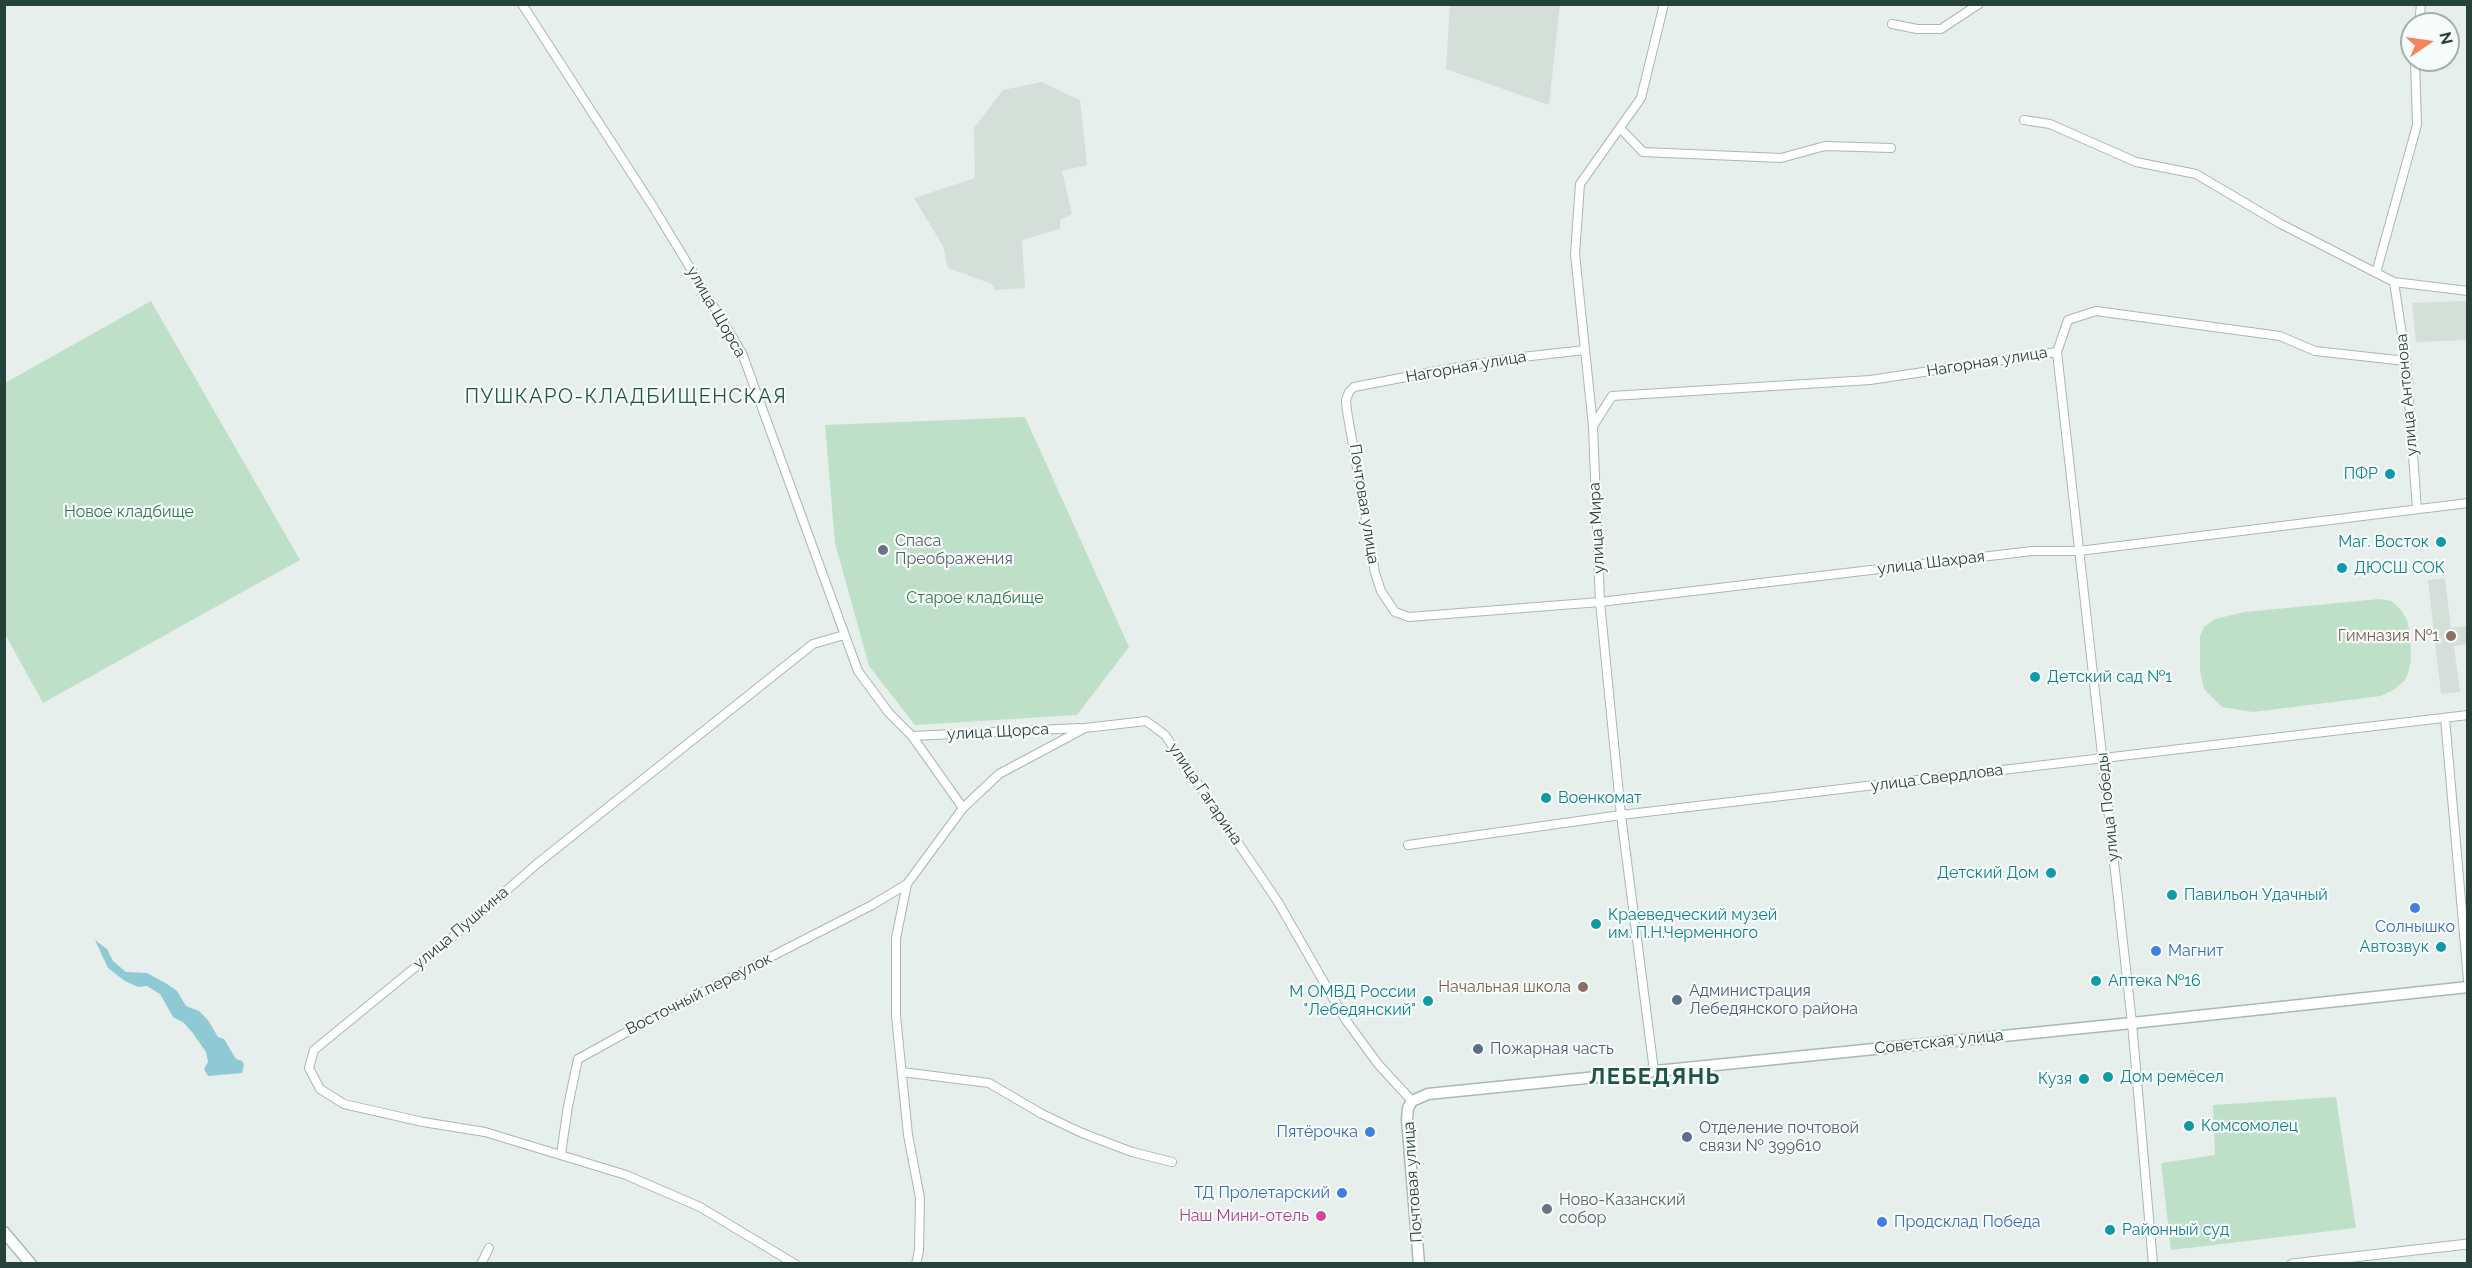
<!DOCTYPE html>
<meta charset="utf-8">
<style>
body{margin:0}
#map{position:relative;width:2472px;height:1268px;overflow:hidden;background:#e6efeb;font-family:Raleway,sans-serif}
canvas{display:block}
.frame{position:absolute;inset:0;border:6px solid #24423a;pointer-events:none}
.north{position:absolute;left:2400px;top:12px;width:60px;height:60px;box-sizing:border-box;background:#f7fbf9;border:2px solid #a3b1ad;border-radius:50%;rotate:77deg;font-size:16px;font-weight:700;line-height:24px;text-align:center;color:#24423a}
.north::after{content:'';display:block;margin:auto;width:21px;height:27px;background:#f4845f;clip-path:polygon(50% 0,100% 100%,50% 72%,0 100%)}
</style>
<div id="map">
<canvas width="2472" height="1268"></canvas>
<div class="frame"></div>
<div class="north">N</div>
</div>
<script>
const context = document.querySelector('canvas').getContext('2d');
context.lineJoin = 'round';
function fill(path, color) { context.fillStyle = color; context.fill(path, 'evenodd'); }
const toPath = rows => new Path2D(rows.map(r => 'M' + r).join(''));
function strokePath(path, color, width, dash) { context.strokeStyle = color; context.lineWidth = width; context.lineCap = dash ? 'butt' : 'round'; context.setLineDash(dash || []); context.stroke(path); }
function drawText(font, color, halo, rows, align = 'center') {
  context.font = font + ' Raleway,sans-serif'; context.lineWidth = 4.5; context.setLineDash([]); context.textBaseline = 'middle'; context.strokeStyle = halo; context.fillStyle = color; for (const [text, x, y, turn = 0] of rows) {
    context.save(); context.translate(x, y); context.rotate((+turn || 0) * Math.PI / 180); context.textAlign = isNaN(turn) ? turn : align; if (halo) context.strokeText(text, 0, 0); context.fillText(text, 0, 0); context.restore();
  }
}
const built = toPath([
 [1450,5,1560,5,1549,105,1446,69],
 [1041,82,1080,100,1087,165,1062,171,1072,214,1060,220,1060,229,1022,240,1025,288,995,290,992,284,948,268,943,246,914,198,975,178,974,128,1003,90],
 [2467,301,2467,340,2416,342,2412,303],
 [2445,578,2451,628,2467,626,2468,644,2454,646,2460,692,2441,694,2428,580]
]);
const green = toPath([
 [151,301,300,560,43,703,5,634,5,383],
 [1025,417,1129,647,1077,715,915,725,869,666,835,543,825,425],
 [2379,599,2392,601,2401,610,2407,620,2410,634,2411,660,2408,673,2405,680,2395,689,2381,696,2253,712,2222,707,2204,689,2200,671,2200,636,2204,627,2215,619,2245,612],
 [2336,1097,2356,1228,2171,1250,2161,1163,2215,1155,2213,1105]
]);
const water = toPath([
 [95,940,107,949,113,961,126,972,147,973,167,984,177,991,186,1006,199,1011,208,1020,218,1037,224,1039,236,1059,242,1061,244,1065,242,1073,208,1076,204,1069,208,1062,206,1052,192,1032,184,1023,173,1017,160,994,147,986,138,987,125,981,108,968]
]);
const minor = toPath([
 [522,4,652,205,742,353,858,671,889,713,912,736,963,808],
 [1892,24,1917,29,1941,29,1979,4],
 [2419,24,2421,4],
 [2024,120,2050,124,2136,162,2196,174,2279,223,2394,282,2468,291],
 [1620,128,1643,152,1781,158,1825,146,1891,148],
 [2376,273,2417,125,2415,60],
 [2394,282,2406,361,2417,509],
 [1585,350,1513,358,1437,371,1354,387,1349,392,1346,400,1347,411,1375,573,1381,591,1395,612,1409,617,1600,602,2032,551,2079,551,2468,503],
 [1593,426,1612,396,1870,380,2057,352],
 [2445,718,2468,980],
 [912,736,1080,728],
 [1408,845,1621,815,2468,715],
 [1654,1071,1621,815,1600,602,1593,426,1575,254,1580,184,1641,98,1664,4],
 [902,1072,989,1083,1042,1114,1082,1133,1132,1152,1172,1162],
 [561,1154,568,1106,578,1059,665,1011,872,905,907,884],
 [481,1264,489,1248],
 [795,1264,700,1207,626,1175,485,1132,423,1122,344,1104,320,1089,309,1068,314,1050,462,929,538,863,813,644,844,635],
 [916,1264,919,1251,920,1198,908,1135,896,1016,896,938,907,884,963,808,999,774,1085,728,1146,721,1165,735,1278,902,1345,1019,1378,1064,1412,1101],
 [2153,1264,2132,1023,2057,352,2068,320,2096,311,2280,336,2315,351,2406,361]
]);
const tertiary = toPath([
 [2292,1264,2468,1244]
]);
const secondary = toPath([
 [4,1232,31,1264],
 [1419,1264,1407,1119,1408,1108,1412,1101,1428,1094,2132,1023,2468,987]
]);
const markers = [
 [2390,474,6,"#0f9aa8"],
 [2441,542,6,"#0f9aa8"],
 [883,550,6,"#6b7280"],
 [2342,568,6,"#0f9aa8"],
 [2451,636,6,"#8d6e63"],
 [2035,677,6,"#0f9aa8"],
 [1546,798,6,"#0f9aa8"],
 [2051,873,6,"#0f9aa8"],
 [2172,895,6,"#0f9aa8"],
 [2415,908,6,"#3f7fe0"],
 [1596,924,6,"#0f9aa8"],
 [2441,947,6,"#0f9aa8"],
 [2156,951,6,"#3f7fe0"],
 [2096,981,6,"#0f9aa8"],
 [1583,987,6,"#8d6e63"],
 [1677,1000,6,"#5c6f8a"],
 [1428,1001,6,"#0f9aa8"],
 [1478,1049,6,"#5c6f8a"],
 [2108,1077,6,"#0f9aa8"],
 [2084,1079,6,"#0f9aa8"],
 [2189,1126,6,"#0f9aa8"],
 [1370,1132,6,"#3f7fe0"],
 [1687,1137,6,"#5c6f8a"],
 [1342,1193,6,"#3f7fe0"],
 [1547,1209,6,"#6b7280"],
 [1321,1216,6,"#d1479c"],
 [1882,1222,6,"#3f7fe0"],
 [2110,1230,6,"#0f9aa8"]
];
const streetNames = [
 ["улица Щорса",716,312,60],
 ["Нагорная улица",1987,362,-9],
 ["Нагорная улица",1466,367,-10],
 ["улица Антонова",2407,395,-95],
 ["Почтовая улица",1364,504,81],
 ["улица Мира",1597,528,-93],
 ["улица Шахрая",1931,563,-7],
 ["улица Щорса",998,732,-3],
 ["улица Свердлова",1937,778,-7],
 ["улица Гагарина",1205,794,56],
 ["улица Победы",2108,807,-96],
 ["улица Пушкина",461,928,-40],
 ["Восточный переулок",699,994,-27],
 ["Советская улица",1939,1042,-6],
 ["Почтовая улица",1413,1182,-94]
];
const cultureNames = [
 ["ПФР",2378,474,"right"],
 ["Маг. Восток",2429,542,"right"],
 ["ДЮСШ СОК",2354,568],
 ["Детский сад №1",2047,677],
 ["Военкомат",1558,798],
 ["Детский Дом",2039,873,"right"],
 ["Павильон Удачный",2184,895],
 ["Краеведческий музей",1608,915],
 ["им. П.Н.Черменного",1608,933],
 ["Автозвук",2429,947,"right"],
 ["Аптека №16",2108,981],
 ["М ОМВД России",1416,992,"right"],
 ["\"Лебедянский\"",1416,1010,"right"],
 ["Дом ремёсел",2120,1077],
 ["Кузя",2072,1079,"right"],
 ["Комсомолец",2201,1126],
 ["Районный суд",2122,1230]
];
const parkNames = [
 ["Новое кладбище",129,512],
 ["Старое кладбище",975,598]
];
const worshipNames = [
 ["Спаса",895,541],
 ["Преображения",895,559],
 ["Ново-Казанский",1559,1200],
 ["собор",1559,1218]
];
const educationNames = [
 ["Гимназия №1",2439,636],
 ["Начальная школа",1571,987]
];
const shopNames = [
 ["Солнышко",2415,927,"center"],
 ["Магнит",2168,951],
 ["Пятёрочка",1358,1132,"right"],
 ["ТД Пролетарский",1330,1193,"right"],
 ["Продсклад Победа",1894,1222]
];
const serviceNames = [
 ["Администрация",1689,991],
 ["Лебедянского района",1689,1009],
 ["Пожарная часть",1490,1049],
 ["Отделение почтовой",1699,1128],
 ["связи № 399610",1699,1146]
];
const hotelNames = [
 ["Наш Мини-отель",1309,1216]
];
const quarterNames = [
 ["ПУШКАРО-КЛАДБИЩЕНСКАЯ",626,397]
];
const districtNames = [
 ["ЛЕБЕДЯНЬ",1655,1077]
];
fill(built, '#d4dfda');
fill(green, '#bfe0c8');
fill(water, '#8ec9d4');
strokePath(minor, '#a8b8b2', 10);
strokePath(tertiary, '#a8b8b2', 11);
strokePath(secondary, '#a4bbb3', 13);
strokePath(minor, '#fff', 8);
strokePath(tertiary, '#fff', 9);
strokePath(secondary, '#fff', 10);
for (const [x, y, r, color] of markers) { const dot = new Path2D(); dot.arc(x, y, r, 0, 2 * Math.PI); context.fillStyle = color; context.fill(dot); strokePath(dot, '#f7fbf9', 2); }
drawText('16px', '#24423a', '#f7fbf9', streetNames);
drawText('16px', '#0d838f', '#f7fbf9', cultureNames, 'left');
drawText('16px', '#2d7a4b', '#f7fbf9', parkNames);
drawText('16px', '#5b616d', '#f7fbf9', worshipNames, 'left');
drawText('16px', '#785e54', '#f7fbf9', educationNames, 'right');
drawText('16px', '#366cbe', '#f7fbf9', shopNames, 'left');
drawText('16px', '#4e5e75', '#f7fbf9', serviceNames, 'left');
drawText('16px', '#b23c85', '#f7fbf9', hotelNames, 'right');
context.letterSpacing = '1.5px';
drawText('20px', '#1f5548', '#f7fbf9', quarterNames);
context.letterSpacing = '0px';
context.letterSpacing = '1.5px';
drawText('bold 22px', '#1f5548', '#f7fbf9', districtNames);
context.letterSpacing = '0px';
</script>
